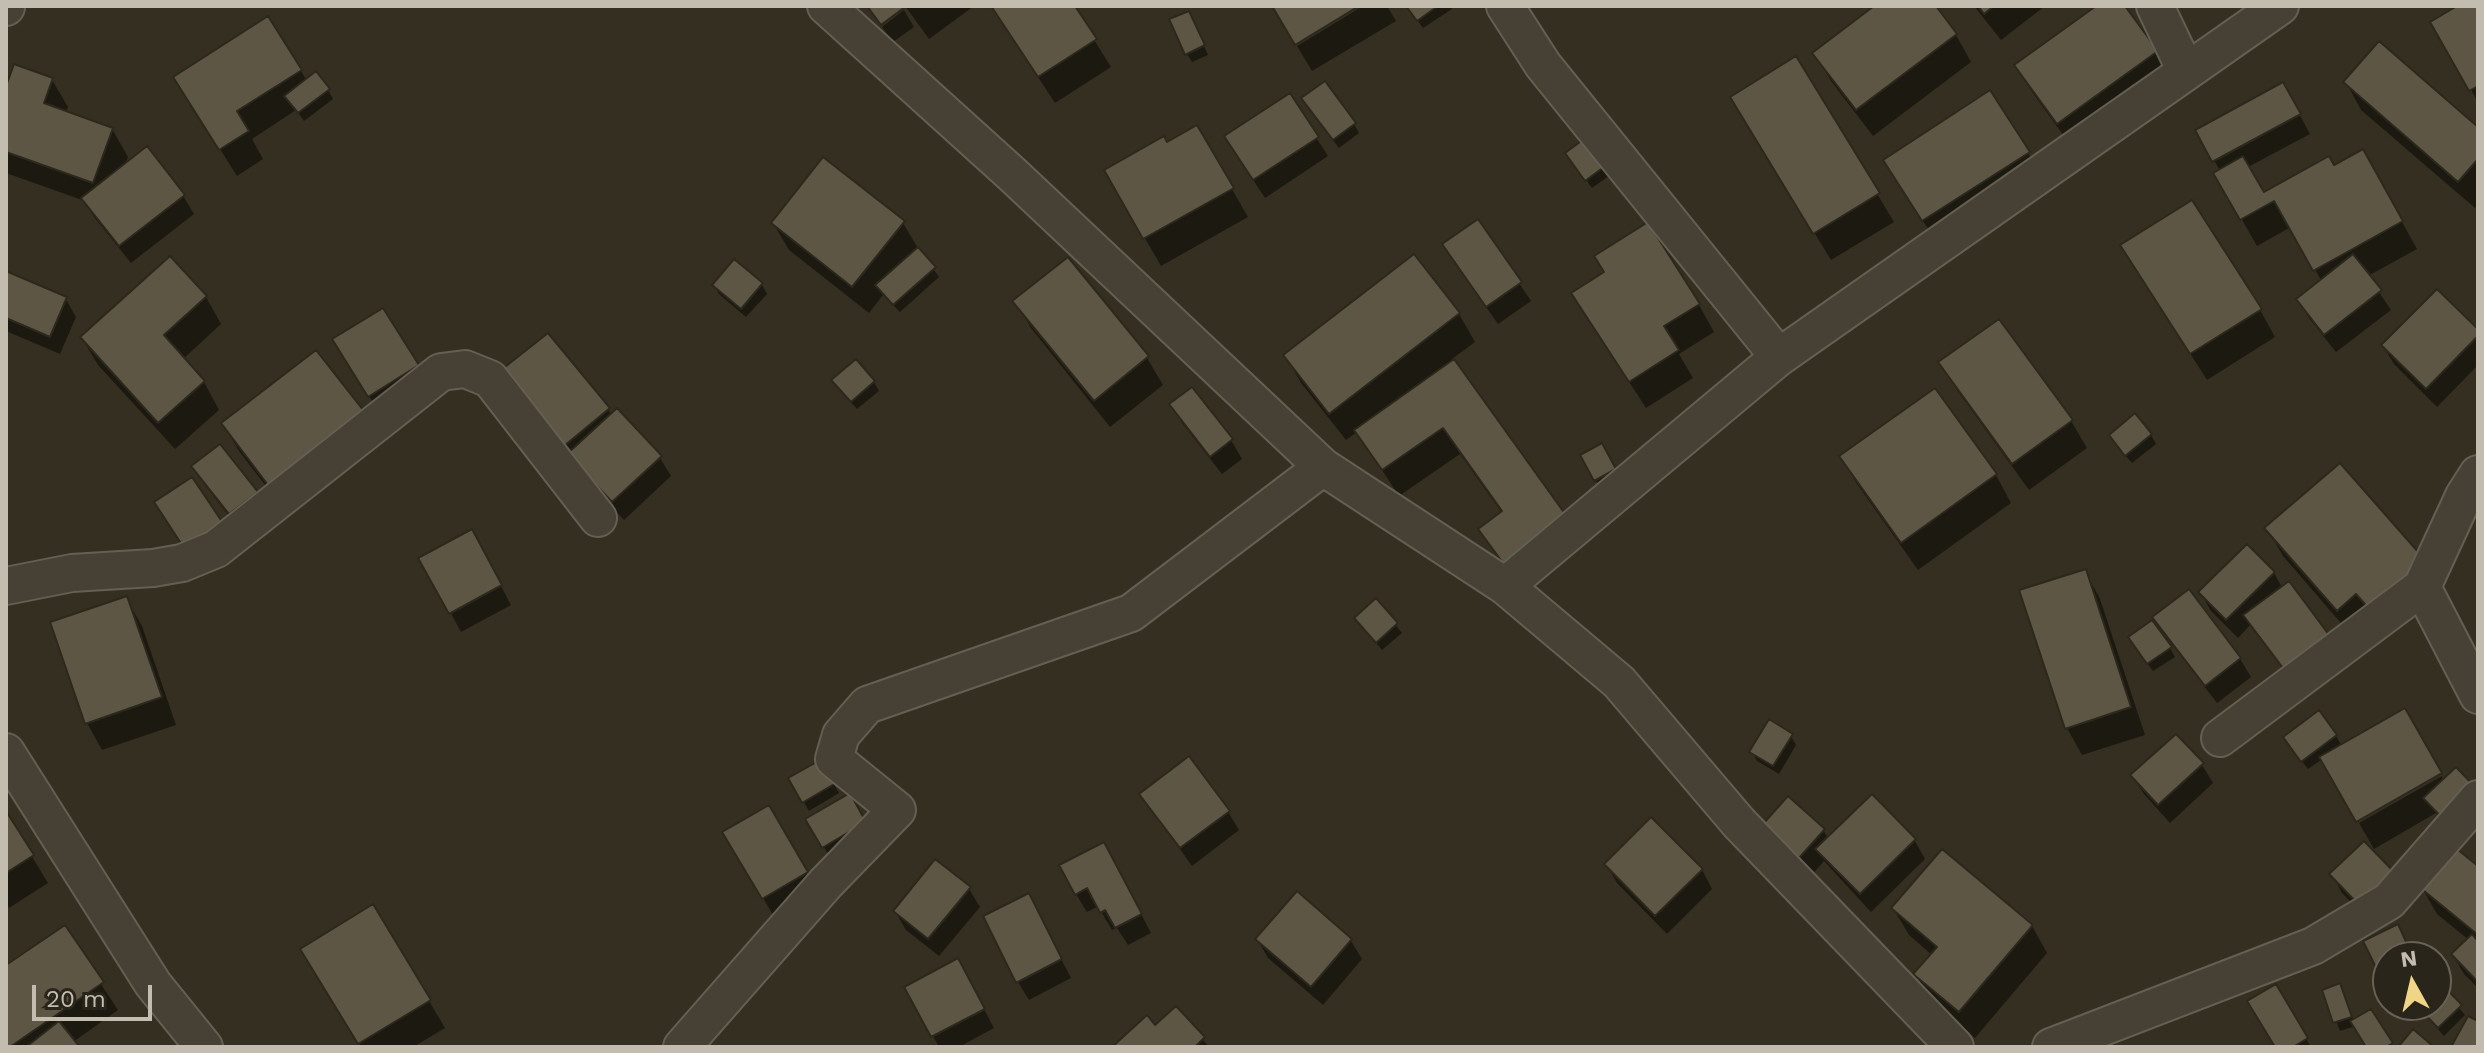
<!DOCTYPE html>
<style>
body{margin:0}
#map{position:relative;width:2484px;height:1053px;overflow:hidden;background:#352f21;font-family:"Work Sans",sans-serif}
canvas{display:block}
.frame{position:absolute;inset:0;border:8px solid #c2bdae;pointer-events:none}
.north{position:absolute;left:2372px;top:941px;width:80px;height:80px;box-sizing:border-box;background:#2a251a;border:2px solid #676255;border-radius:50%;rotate:352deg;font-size:22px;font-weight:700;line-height:32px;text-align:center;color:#c2bdae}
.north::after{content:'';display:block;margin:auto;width:28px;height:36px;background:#f0d586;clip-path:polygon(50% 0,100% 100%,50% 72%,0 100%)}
.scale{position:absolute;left:32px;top:985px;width:120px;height:36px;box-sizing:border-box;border:4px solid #c2bdae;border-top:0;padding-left:10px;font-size:24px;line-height:28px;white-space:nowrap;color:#c2bdae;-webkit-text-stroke:6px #2a251a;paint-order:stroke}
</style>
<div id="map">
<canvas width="2484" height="1053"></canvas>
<div class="frame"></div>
<div class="north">N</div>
<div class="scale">20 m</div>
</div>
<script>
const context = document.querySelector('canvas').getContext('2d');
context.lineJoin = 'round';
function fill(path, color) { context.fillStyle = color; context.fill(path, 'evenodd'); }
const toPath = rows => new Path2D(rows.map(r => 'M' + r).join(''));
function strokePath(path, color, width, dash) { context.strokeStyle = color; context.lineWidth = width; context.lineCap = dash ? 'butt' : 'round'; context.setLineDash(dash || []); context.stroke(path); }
const shadow = toPath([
 [905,6,974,6,929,39],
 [992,6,1073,6,1111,67,1055,103],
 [1363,6,1387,6,1396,21,1312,71,1297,46],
 [1407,6,1451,6,1452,9,1423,28],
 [1878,6,1933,6,1956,35,1971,62,1873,136,1831,81,1815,53],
 [1974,6,2045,6,2001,40],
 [2099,6,2122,6,2156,52,2172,80,2074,150,2032,92,2017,65],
 [2459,6,2478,6,2478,102,2432,22],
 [904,10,914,27,893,42,882,27],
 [1193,22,1208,55,1192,62,1187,54],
 [1796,59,1894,222,1831,260,1748,124],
 [301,71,307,81,328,90,333,99,304,121,296,110,252,139,263,159,237,176,192,105],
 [52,80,68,107,66,113,112,129,128,157,124,167,183,196,194,214,131,263,94,217,85,201,6,173,6,92],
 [2346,82,2478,129,2478,204,2475,208,2361,110],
 [2283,84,2310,134,2248,167,2263,194,2334,168,2363,152,2417,249,2368,276,2391,310,2336,352,2309,318,2299,300,2322,282,2291,227,2257,246,2216,174,2220,171,2198,130],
 [1289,96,1328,156,1265,198,1237,155],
 [1308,107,1354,124,1359,133,1339,148],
 [1196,127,1248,217,1161,266,1106,171,1167,144],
 [1567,153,1616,171,1592,188],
 [2028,153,2044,180,1940,247,1901,188],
 [1478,222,1531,301,1498,324,1455,263],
 [773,223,903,223,919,250,939,277,900,312,883,295,869,313,789,250],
 [2122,246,2260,310,2275,337,2207,380],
 [1414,257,1459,314,1475,342,1452,359,1566,519,1582,546,1520,589,1481,529,1502,513,1460,454,1399,496,1357,432,1346,440,1301,383,1286,356],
 [1068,259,1147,358,1163,385,1110,427,1031,328,1015,301],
 [734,261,762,285,767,294,746,317,719,294,714,285],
 [6,273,65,298,76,317,60,354,6,331],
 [206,297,221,324,183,359,204,382,219,410,175,449,98,365,82,338],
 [1699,305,1714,332,1679,354,1693,378,1646,408,1590,321],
 [382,311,428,385,380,414,346,358],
 [2478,332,2478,365,2437,407,2394,364,2383,346],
 [1941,363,2071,421,2087,448,2029,490,1957,390],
 [874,382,879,391,857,409,839,389],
 [515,390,608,409,612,416,660,458,671,476,624,520,580,473],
 [1935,391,1996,475,2011,503,1918,570,1857,484,1841,457],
 [1172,404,1231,440,1242,459,1222,474,1182,423],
 [365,417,381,444,288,515,239,451,223,424],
 [2151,435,2156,444,2132,463,2116,445],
 [1601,445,1619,479,1600,489,1583,455],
 [194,467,256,493,267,511,241,532,205,485],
 [2267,528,2441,590,2387,636,2373,620,2353,637,2283,556],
 [482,550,511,605,461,632,421,558],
 [2085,571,2100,599,2145,735,2082,755,2067,728],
 [2274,573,2283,589,2337,648,2347,666,2305,697,2251,624,2238,638,2211,611,2200,592],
 [126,598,142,626,176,725,102,750,87,723],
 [1376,601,1402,633,1382,650,1356,618],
 [2155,617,2240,659,2251,677,2217,703,2168,639,2166,641,2175,657,2153,671,2135,646,2167,638],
 [1791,736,1796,745,1779,774,1757,761,1752,752],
 [2336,736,2342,746,2308,769,2290,746],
 [2176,737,2202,765,2213,783,2170,823,2144,794,2133,776],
 [821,762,839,793,809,811,791,779],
 [2442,776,2454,832,2436,813,2374,849,2359,823],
 [1141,794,1228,812,1239,830,1192,866],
 [1872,797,1915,841,1925,859,1871,912,1824,861,1811,876,1776,844,1788,799,1824,831,1828,839],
 [768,808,817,892,774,917,725,832],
 [6,814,48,883,9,908,6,902],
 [808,819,870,832,829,856],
 [1114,863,1151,933,1128,945,1117,928,1112,930,1102,913,1115,907,1099,906,1087,912,1076,894],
 [1606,864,1702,870,1712,889,1667,934,1617,883],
 [2478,869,2478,988,2464,974,2453,955,2469,940,2437,914,2421,886],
 [2332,874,2405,894,2373,925,2342,893],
 [969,889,980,907,939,956,906,930,895,911],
 [1297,894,1351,941,1362,959,1323,1005,1268,958,1257,939],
 [1893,908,2032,926,2047,953,1975,1038,1932,1002,1916,975,1932,955,1909,935],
 [1038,914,1071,978,1029,1000,1018,982],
 [64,928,118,1010,73,1042,77,1047,6,1047,6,967],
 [318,976,429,1001,445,1028,413,1047,361,1047],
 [968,979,994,1028,959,1047,939,1047,907,988],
 [2436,981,2465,1015,2444,1036,2416,1005,2436,1005],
 [2340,986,2354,1021,2371,1011,2393,1047,2368,1047,2355,1026,2340,1031,2325,991],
 [2275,987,2311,1047,2277,1047],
 [1176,1008,1209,1047,1115,1047,1155,1028]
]);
const building = toPath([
 [867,6,904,6,905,7,881,25,867,6],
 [991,6,1075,6,1097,39,1038,77,991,6],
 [1272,6,1359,6,1295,45,1272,6],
 [1406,6,1438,6,1417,21,1406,6],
 [1874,6,1936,6,1957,34,1856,110,1812,53,1874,6],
 [1978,6,1994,6,1984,14,1978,6],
 [2096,6,2125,6,2158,51,2057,124,2014,65,2096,6],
 [2478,6,2478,86,2469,91,2430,22,2457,6,2478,6],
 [1189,11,1205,45,1185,55,1169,19,1189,11],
 [268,16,302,70,237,111,249,131,219,150,173,77,268,16],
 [2379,41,2478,127,2478,159,2458,182,2343,82,2379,41],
 [1796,56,1880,193,1813,234,1730,97,1796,56],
 [14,64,53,78,44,103,113,128,93,183,6,152,6,86,14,64],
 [316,71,330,89,298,113,284,96,316,71],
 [1325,81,1356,123,1333,140,1301,98,1325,81],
 [2283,82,2301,114,2212,162,2195,130,2283,82],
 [1990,90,2030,152,1922,221,1883,160,1990,90],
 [1290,93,1319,137,1253,180,1224,136,1290,93],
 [1197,125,1234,188,1143,239,1104,170,1164,136,1167,142,1197,125],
 [1592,133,1612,161,1585,181,1565,153,1592,133],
 [147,146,185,195,119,246,81,198,147,146],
 [2363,149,2403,221,2313,271,2274,201,2240,220,2213,173,2243,156,2264,192,2329,156,2334,165,2363,149],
 [823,157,905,221,852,287,771,223,823,157],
 [2192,200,2262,309,2190,354,2120,245,2192,200],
 [1478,219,1522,282,1486,307,1442,244,1478,219],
 [1648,222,1700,304,1664,326,1679,350,1629,382,1571,293,1604,272,1594,256,1648,222],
 [918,247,936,267,893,305,875,285,918,247],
 [1414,254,1460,313,1329,414,1283,355,1414,254],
 [2353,254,2382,290,2324,335,2296,299,2353,254],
 [170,256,207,296,164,335,205,381,158,423,80,337,170,256],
 [1068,257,1149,356,1094,401,1012,301,1068,257],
 [734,259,763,283,741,309,712,285,734,259],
 [6,271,67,297,50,337,6,318,6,271],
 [2437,289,2478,329,2478,336,2426,389,2381,345,2437,289],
 [383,308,419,365,368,397,332,339,383,308],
 [1999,319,2073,420,2012,464,1938,362,1999,319],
 [548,333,610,408,564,446,501,370,548,333],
 [316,350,367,415,271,489,221,423,316,350],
 [856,359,875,381,851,402,831,380,856,359],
 [1454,359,1568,518,1503,563,1478,529,1502,511,1443,428,1382,470,1354,430,1454,359],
 [1192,387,1233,439,1210,457,1169,404,1192,387],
 [1935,388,1997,474,1901,543,1839,456,1935,388],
 [617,408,662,456,612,502,567,454,617,408],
 [2135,413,2152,434,2125,456,2109,435,2135,413],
 [1602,443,1616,469,1594,481,1580,455,1602,443],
 [220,444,258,492,229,514,191,466,220,444],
 [2340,463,2427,562,2370,610,2356,594,2337,611,2264,528,2340,463],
 [192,477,223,523,184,548,154,502,192,477],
 [472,529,502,585,449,614,418,558,472,529],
 [2247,544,2275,572,2226,620,2198,592,2247,544],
 [2086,569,2131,707,2065,729,2019,590,2086,569],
 [2289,581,2338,647,2292,680,2243,615,2289,581],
 [2189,589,2241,658,2205,686,2152,617,2189,589],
 [127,596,162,697,85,724,50,622,127,596],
 [1376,598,1398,623,1376,643,1354,618,1376,598],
 [2152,620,2172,647,2147,664,2128,637,2152,620],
 [2405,708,2442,773,2356,822,2319,757,2405,708],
 [2319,710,2337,735,2301,762,2283,737,2319,710],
 [1769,719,1793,734,1773,766,1749,752,1769,719],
 [2176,734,2204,763,2158,805,2130,775,2176,734],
 [1189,756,1230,811,1180,848,1139,794,1189,756],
 [822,759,836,783,802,803,788,778,822,759],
 [2456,767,2478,790,2448,824,2423,798,2456,767],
 [850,793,866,822,822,848,805,819,850,793],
 [1872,794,1916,839,1860,894,1815,849,1872,794],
 [1788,796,1825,829,1799,858,1762,825,1788,796],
 [769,805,808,872,762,899,722,832,769,805],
 [6,811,34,855,6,873,6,811],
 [1651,817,1703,869,1655,916,1604,864,1651,817],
 [2364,841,2396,874,2361,907,2329,874,2364,841],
 [1104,842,1142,914,1115,928,1105,910,1100,913,1087,888,1075,895,1059,865,1104,842],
 [2452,845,2478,866,2478,935,2418,886,2452,845],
 [1942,849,2033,925,1959,1012,1913,974,1937,947,1891,908,1942,849],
 [935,859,971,887,928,939,893,911,935,859],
 [1297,891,1352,939,1311,987,1255,939,1297,891],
 [1029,893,1062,959,1016,983,983,916,1029,893],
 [373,904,431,1000,358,1044,300,949,373,904],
 [2398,924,2413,957,2388,957,2388,987,2386,988,2363,941,2398,924],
 [65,925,104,982,10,1047,6,1047,6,965,65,925],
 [2472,934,2478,941,2478,982,2451,954,2472,934],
 [958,958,985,1009,931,1037,904,987,958,958],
 [2436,978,2462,1005,2438,1028,2416,1005,2436,1005,2436,978],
 [2340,983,2352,1017,2333,1023,2322,990,2340,983],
 [2276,984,2308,1038,2293,1047,2275,1047,2247,1001,2276,984],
 [1176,1006,1205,1037,1195,1047,1112,1047,1147,1015,1155,1025,1176,1006],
 [2371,1009,2393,1043,2386,1047,2366,1047,2350,1021,2371,1009],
 [2468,1016,2478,1021,2478,1047,2451,1047,2468,1016],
 [59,1021,80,1047,26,1047,59,1021],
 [2413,1029,2434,1047,2398,1047,2413,1029]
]);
const minor = toPath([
 [826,6,1013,175,1323,467,1505,586,1619,682,1739,823,1955,1047],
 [1505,6,1543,65,1779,357],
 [2155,6,2186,71],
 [6,7,6,6],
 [6,586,72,573,153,568,182,563,216,549,441,372,465,369,490,379,598,518],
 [1505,586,1779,357,2280,6],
 [2422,587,2478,695],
 [2220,738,2422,587,2464,496,2478,474],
 [6,752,153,984,204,1047],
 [682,1047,826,883,897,810,834,759,841,735,867,705,1131,613,1323,467],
 [2051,1047,2313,946,2389,901,2478,799]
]);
fill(shadow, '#0007');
fill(building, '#5d5644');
strokePath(building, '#2c281c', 2);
strokePath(minor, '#635f52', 40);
strokePath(minor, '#464134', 36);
</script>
